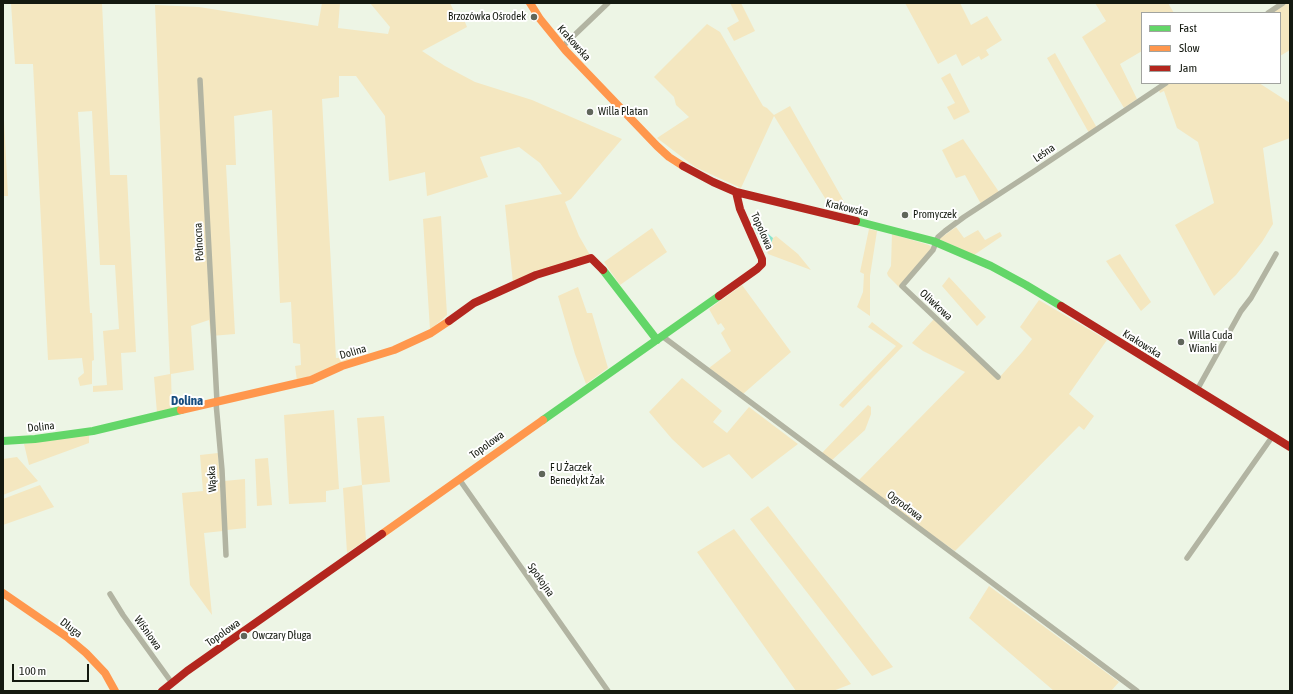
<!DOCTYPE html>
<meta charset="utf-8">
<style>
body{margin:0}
#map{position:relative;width:1293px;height:694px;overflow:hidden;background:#edf5e5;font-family:"Asap Condensed",sans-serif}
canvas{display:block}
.frame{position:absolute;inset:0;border:4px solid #141910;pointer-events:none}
.legend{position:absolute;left:1141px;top:12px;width:140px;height:72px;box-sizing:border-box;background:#fff;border:1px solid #a1a39f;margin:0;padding:5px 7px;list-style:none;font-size:12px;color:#141910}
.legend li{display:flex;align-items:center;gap:8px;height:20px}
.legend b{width:20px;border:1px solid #a1a39f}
.scale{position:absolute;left:12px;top:664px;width:77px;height:18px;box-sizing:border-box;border:2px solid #141910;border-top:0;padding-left:5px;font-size:12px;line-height:14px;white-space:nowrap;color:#141910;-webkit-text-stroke:3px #fff;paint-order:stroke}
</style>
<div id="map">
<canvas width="1293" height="694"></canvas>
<div class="frame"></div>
<ul class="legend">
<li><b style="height:5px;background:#63d668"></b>Fast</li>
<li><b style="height:5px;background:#ff974d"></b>Slow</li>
<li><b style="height:5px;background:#b3261e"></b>Jam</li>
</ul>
<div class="scale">100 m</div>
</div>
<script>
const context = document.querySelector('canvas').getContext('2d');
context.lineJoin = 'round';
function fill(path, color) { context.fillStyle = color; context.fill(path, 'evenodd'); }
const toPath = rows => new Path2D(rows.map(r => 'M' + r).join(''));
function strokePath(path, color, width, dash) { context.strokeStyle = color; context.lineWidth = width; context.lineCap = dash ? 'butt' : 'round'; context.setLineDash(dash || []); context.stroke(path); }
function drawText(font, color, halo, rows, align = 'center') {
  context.font = font + ' "Asap Condensed",sans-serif'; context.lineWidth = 4; context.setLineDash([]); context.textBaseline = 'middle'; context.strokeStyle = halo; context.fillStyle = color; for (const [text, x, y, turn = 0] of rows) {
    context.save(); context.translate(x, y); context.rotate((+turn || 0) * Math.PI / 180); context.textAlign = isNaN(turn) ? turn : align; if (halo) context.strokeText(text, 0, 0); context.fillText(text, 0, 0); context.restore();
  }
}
const green = toPath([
 [11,3,102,3,110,175,127,175,136,352,121,353,123,390,93,392,93,386,107,385,103,331,119,329,115,265,100,265,92,111,78,112,90,313,92,313,94,360,92,361,92,384,80,386,78,378,84,373,82,358,48,360,33,64,15,64],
 [322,3,340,3,338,28,388,34,390,27,370,3,450,3,455,13,461,12,467,27,422,51,445,66,475,82,532,100,622,139,571,199,565,202,579,236,590,255,513,283,505,205,562,194,540,163,519,147,480,157,488,177,427,196,425,172,389,181,385,116,356,76,339,76,339,97,322,99,336,358,356,357,356,360,335,366,297,381,295,366,301,365,300,344,293,343,291,302,280,303,272,110,234,116,236,165,226,165,235,334,211,336,209,320,191,326,194,370,171,374,172,409,157,413,154,377,170,374,155,5,199,7,318,26],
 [730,3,741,3,755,31,734,41,727,28,739,21],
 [905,3,960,3,971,25,987,16,1002,40,986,50,989,55,981,60,979,56,962,66,956,54,938,64],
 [1095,3,1168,3,1174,13,1142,13,1142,51,1120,64,1137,99,1124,108,1082,37,1106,21],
 [1285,3,1290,3,1290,50,1280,56,1280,13,1271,13],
 [707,24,720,32,763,106,767,108,774,115,790,106,846,205,844,213,833,211,774,116,741,188,695,167,657,138,689,117,676,105,674,97,654,77],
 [1055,53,1097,128,1089,133,1047,58],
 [950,73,970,112,954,120,947,107,955,103,941,78],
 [1169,83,1259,83,1290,103,1290,138,1263,148,1273,224,1262,242,1236,275,1214,296,1175,225,1214,203,1198,142,1177,128,1164,91,1160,93,1159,90],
 [3,101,8,196,3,196],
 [963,139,999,192,981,204,965,175,956,178,942,150],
 [441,216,447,315,430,330,423,219],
 [956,227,964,238,978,230,985,240,1000,232,1002,236,974,255,939,239],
 [652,228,667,252,620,285,604,262],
 [869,229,877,231,870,276,870,316,857,307,863,292,864,274,860,272],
 [892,234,929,245,932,248,900,288,888,276,887,273,891,266],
 [776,236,798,254,811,270,768,254,765,247,767,248,771,244,773,238],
 [1120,254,1151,302,1141,311,1106,261],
 [949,277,986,317,977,326,942,286],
 [742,285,791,352,743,394,709,368,731,351,721,333,725,329,721,323,718,325,709,309],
 [578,287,587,313,592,313,608,368,586,384,575,354,558,296],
 [1039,300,1107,340,1069,394,1094,416,1084,430,1079,426,955,551,910,520,858,481,965,372,923,351,912,343,934,319,998,379,1022,352,1032,339,1020,327],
 [872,322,903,346,843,408,839,405,896,346,868,327],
 [682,378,722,411,713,422,727,433,749,407,798,444,752,479,729,454,703,468,672,439,649,412],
 [868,405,871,407,871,414,865,430,831,461,821,454],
 [334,410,339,489,326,491,326,502,289,504,284,415],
 [384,416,390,482,362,485,366,540,347,553,343,488,362,485,357,418],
 [89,435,89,443,29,465,24,444],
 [218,453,223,531,204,533,212,615,190,585,182,493,203,491,200,455],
 [17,457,38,481,3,495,3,459],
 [268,458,272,505,257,506,255,459],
 [245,479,246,528,227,530,224,481],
 [40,485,54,507,3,525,3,499],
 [768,506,893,667,872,676,750,519],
 [734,529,851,684,833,691,796,691,697,552],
 [989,586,1119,682,1111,691,1054,691,969,618]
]);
const water = toPath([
 [755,223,773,238,771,244,767,248,762,243,753,225]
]);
const street = toPath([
 [1268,13,1283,3],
 [562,47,608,3],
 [200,80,217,402],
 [662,336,1137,691],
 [998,377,902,286,933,250,938,237,945,231,964,217,1036,170,1166,83],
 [1197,390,1241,311,1251,298,1276,254],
 [216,403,222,470,226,555],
 [459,479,608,691],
 [1187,558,1272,437],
 [110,594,123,615,172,683]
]);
const fast = toPath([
 [856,221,933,241,991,266,1026,285,1061,306],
 [603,270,657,340],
 [543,420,719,296],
 [3,441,35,439,93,431,181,410]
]);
const slow = toPath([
 [530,3,540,19,566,51,657,146,669,157,683,166],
 [181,410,311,380,342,366,394,350,431,333,449,321],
 [382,534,543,420],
 [3,593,67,637,86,653,105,673,115,691]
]);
const jam = toPath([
 [683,166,713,182,736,192,856,221],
 [719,296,757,269,762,264,762,259,740,209,736,192],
 [1061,306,1290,447],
 [449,321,474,303,536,275,591,258,603,270],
 [162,691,187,671,382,534]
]);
const markers = [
 [534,17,4,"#60665b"],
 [590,112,4,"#60665b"],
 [905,215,4,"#60665b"],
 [1181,342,4,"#60665b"],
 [542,474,4,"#60665b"],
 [244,636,4,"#60665b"]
];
const poiNames = [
 ["Brzozówka Ośrodek",526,17,"right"],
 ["Willa Platan",598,112],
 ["Promyczek",913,215],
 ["Willa Cuda",1189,336],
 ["Wianki",1189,349],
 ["F U Żaczek",550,468],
 ["Benedykt Żak",550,481],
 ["Owczary Długa",252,636]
];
const streetNames = [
 ["Krakowska",574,43,48],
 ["Leśna",1044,153,-34],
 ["Krakowska",847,208,13],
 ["Topolowa",762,231,66],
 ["Północna",199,242,-93],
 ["Oliwkowa",936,305,43],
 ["Krakowska",1142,344,32],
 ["Dolina",353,352,-16],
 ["Dolina",41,427,-6],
 ["Topolowa",487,445,-36],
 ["Wąska",212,479,-93],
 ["Ogrodowa",905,506,37],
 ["Spokojna",541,580,55],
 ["Długa",71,628,37],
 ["Wiśniowa",148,633,54],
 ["Topolowa",223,633,-35]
];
const quarterNames = [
 ["Dolina",187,401]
];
fill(green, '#f4e7c0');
fill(water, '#8ae4ce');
strokePath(street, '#b2b4a2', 5.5);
strokePath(fast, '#63d668', 8);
strokePath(slow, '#ff974d', 8);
strokePath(jam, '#b3261e', 8);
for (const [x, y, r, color] of markers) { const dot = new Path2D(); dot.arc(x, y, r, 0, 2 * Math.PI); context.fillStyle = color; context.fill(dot); strokePath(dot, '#fff', 1.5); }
drawText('11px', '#141910', '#fff', poiNames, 'left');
drawText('11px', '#141910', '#fff', streetNames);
drawText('bold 13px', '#174d7f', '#fff', quarterNames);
</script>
